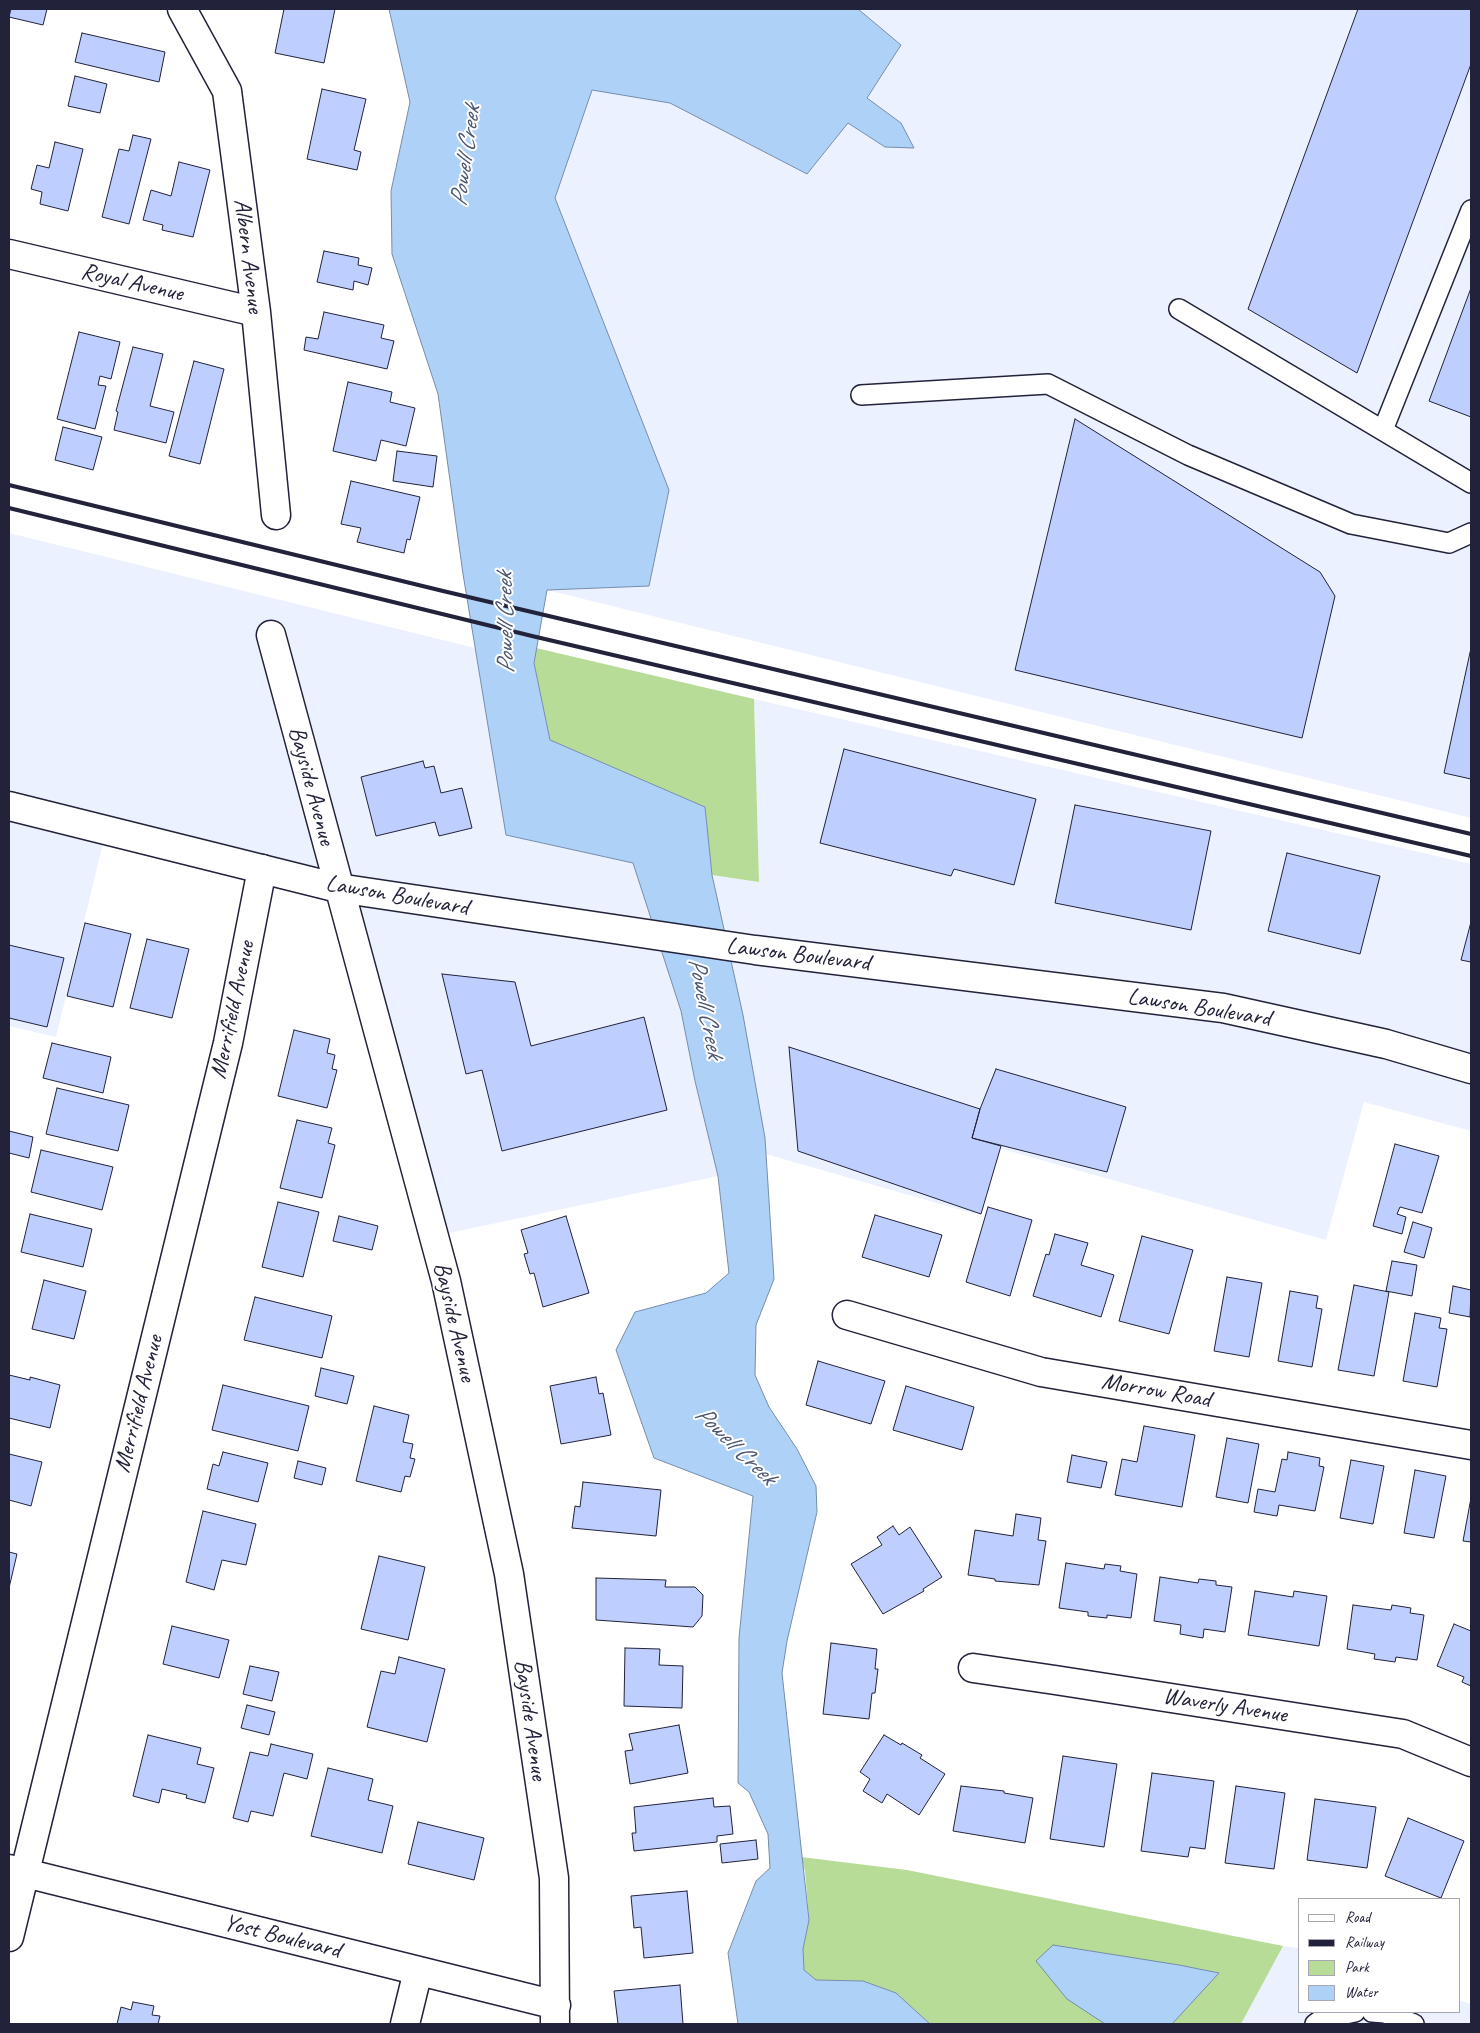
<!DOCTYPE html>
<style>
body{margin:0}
#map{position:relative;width:1480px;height:2033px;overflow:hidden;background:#fff;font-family:Caveat,sans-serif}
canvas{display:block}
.frame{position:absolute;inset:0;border:10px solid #22223b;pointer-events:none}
.legend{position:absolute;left:1298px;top:1898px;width:162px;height:115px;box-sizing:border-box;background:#fff;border:1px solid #a7a7b1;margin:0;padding:6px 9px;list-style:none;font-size:15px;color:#22223b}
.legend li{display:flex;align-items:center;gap:10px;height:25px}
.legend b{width:25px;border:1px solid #a7a7b1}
</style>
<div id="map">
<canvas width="1480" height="2033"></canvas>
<div class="frame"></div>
<ul class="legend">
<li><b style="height:6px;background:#fff"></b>Road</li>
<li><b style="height:6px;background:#22223b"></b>Railway</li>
<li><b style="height:14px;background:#b7dc97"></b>Park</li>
<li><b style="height:14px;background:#aed2f7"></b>Water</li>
</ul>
</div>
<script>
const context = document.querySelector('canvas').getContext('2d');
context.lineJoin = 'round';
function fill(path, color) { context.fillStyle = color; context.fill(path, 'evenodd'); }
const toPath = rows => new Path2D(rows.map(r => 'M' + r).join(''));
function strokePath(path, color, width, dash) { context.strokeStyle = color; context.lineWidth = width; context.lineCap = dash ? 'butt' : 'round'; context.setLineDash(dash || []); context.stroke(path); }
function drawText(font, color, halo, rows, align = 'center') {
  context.font = font + ' Caveat,sans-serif'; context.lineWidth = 4; context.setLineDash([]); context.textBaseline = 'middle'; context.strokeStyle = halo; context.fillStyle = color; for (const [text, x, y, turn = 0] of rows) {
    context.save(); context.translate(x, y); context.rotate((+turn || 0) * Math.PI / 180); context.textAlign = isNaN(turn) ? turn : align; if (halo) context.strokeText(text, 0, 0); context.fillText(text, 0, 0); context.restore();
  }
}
const built = toPath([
 [858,9,1471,9,1471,818,547,590,649,585,669,490,555,198,592,90,670,103,807,174,848,123,885,147,901,123,867,98,901,45],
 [9,533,475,648,506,835,633,863,681,1011,695,1081,718,1176,440,1235,329,895,105,835,56,1037,9,1026],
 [754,699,1471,864,1471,1131,1364,1102,1326,1240,995,1147,975,1214,766,1154,712,875,759,882],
 [1283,1946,1299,1948,1299,2012,1459,2012,1459,2000,1471,2004,1471,2024,1241,2024]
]);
const green = toPath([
 [536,648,754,699,759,882,712,875,705,807,550,740,534,663],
 [801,1857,907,1870,1283,1946,1241,2024,930,2024,896,1993,863,1981,815,1980,804,1970,803,1949,809,1920,805,1871]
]);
const water = toPath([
 [389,9,858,9,901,45,867,98,901,123,914,148,885,147,848,123,807,174,670,103,592,90,555,198,669,490,649,586,547,590,534,663,550,740,705,807,712,875,743,1015,765,1138,774,1279,756,1325,755,1375,769,1407,797,1449,816,1486,817,1512,787,1641,782,1673,809,1920,803,1949,804,1970,816,1980,863,1981,896,1993,930,2024,738,2024,728,1953,756,1881,770,1868,768,1834,749,1792,738,1783,739,1638,753,1496,654,1458,616,1350,635,1312,706,1293,729,1273,718,1176,695,1081,681,1011,633,863,506,835,463,574,438,394,392,254,391,191,410,102,389,9],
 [1053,1945,1179,1965,1219,1973,1172,2024,1105,2024,1067,1999,1036,1961,1053,1945]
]);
const building = toPath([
 [11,9,47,9,43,25,9,17,11,9],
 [284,9,335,9,324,63,275,53,284,9],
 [1358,9,1471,9,1471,64,1357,373,1248,309,1358,9],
 [82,33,165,52,159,82,75,62,82,33],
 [75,76,107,84,100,113,68,106,75,76],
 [322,89,366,99,354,150,361,152,357,170,307,159,322,89],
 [133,135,151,139,129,224,102,217,119,149,129,151,133,135],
 [55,142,83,149,68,211,40,204,42,192,31,189,37,165,49,168,55,142],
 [179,162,210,170,193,237,162,230,163,225,143,220,151,190,171,196,179,162],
 [324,251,359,258,358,265,372,268,368,285,354,281,353,290,317,282,324,251],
 [1471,288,1471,417,1429,401,1471,288],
 [324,312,384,325,381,338,394,341,387,369,304,350,306,337,318,339,324,312],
 [79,332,120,342,111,379,100,376,98,385,106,386,95,429,57,419,79,332],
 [133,347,163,354,150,406,174,412,166,443,114,430,118,412,116,411,133,347],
 [194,361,224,369,200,464,169,456,194,361],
 [348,382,392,392,390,402,415,408,406,446,381,440,376,461,333,451,348,382],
 [1075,419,1320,572,1335,596,1302,738,1015,670,1075,419],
 [63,427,102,437,93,470,55,460,63,427],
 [397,451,437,456,433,487,393,481,397,451],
 [351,481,420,497,410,540,407,539,404,553,357,542,361,528,341,524,351,481],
 [1471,648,1471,779,1444,773,1471,648],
 [844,749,1036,799,1014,885,954,869,951,876,820,843,844,749],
 [423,761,425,768,434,766,441,793,462,788,472,828,439,836,435,822,376,836,361,777,423,761],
 [1075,805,1211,831,1191,930,1055,903,1075,805],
 [1287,853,1380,876,1360,954,1268,931,1287,853],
 [1471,922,1471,962,1461,960,1471,922],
 [85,923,131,934,113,1007,67,996,85,923],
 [147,939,189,949,172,1018,130,1008,147,939],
 [9,945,64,958,47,1027,9,1018,9,945],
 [442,974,515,982,531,1046,644,1017,667,1110,502,1151,482,1070,466,1074,442,974],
 [294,1030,330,1039,327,1053,335,1055,332,1069,337,1070,327,1108,278,1096,294,1030],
 [52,1043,111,1057,103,1093,43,1078,52,1043],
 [789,1047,980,1109,972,1138,1001,1146,981,1214,798,1151,789,1047],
 [996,1069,1126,1107,1107,1172,972,1138,980,1109,996,1069],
 [57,1088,129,1105,118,1151,46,1134,57,1088],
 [297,1120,332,1128,328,1143,335,1145,322,1198,280,1188,297,1120],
 [9,1131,33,1137,29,1158,9,1153,9,1131],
 [1395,1144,1439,1156,1422,1213,1400,1207,1397,1214,1406,1217,1402,1234,1373,1226,1395,1144],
 [41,1150,113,1167,102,1210,31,1192,41,1150],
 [278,1202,319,1212,303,1277,262,1267,278,1202],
 [988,1207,1032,1220,1010,1296,966,1282,988,1207],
 [30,1214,92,1229,83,1267,21,1252,30,1214],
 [875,1215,942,1235,929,1277,862,1257,875,1215],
 [339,1216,378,1226,372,1250,333,1241,339,1216],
 [566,1216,589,1293,543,1307,534,1273,530,1274,524,1254,528,1253,521,1230,566,1216],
 [1413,1222,1432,1228,1424,1258,1404,1252,1413,1222],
 [1055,1234,1088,1243,1081,1265,1114,1275,1101,1317,1033,1296,1046,1254,1049,1255,1055,1234],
 [1142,1236,1193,1250,1169,1334,1119,1321,1142,1236],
 [1392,1261,1417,1265,1412,1296,1386,1291,1392,1261],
 [1227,1277,1262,1283,1249,1357,1214,1351,1227,1277],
 [44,1280,86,1291,74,1339,32,1329,44,1280],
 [1354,1285,1389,1292,1374,1376,1338,1370,1354,1285],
 [1453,1286,1471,1290,1470,1317,1449,1313,1453,1286],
 [1290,1291,1318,1296,1316,1308,1322,1309,1312,1367,1278,1361,1290,1291],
 [255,1297,332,1316,322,1358,244,1340,255,1297],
 [1415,1313,1441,1318,1439,1328,1447,1329,1437,1387,1403,1381,1415,1313],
 [818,1361,885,1381,871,1424,806,1405,818,1361],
 [321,1368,354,1376,347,1404,315,1396,321,1368],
 [9,1375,30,1380,30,1377,60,1385,50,1428,9,1418,9,1375],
 [596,1377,599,1394,603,1393,611,1435,561,1444,550,1386,596,1377],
 [223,1385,309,1406,298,1451,212,1430,223,1385],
 [906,1386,974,1407,962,1450,893,1430,906,1386],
 [374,1406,409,1415,403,1442,413,1444,410,1458,415,1459,410,1477,405,1476,401,1492,356,1481,374,1406],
 [1144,1426,1195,1435,1182,1507,1115,1495,1122,1459,1137,1462,1144,1426],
 [1227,1438,1259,1444,1248,1503,1216,1497,1227,1438],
 [223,1452,268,1463,258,1502,207,1489,213,1464,219,1466,223,1452],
 [1288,1452,1320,1458,1319,1466,1324,1467,1315,1511,1279,1505,1277,1516,1254,1512,1258,1489,1275,1492,1282,1459,1287,1460,1288,1452],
 [9,1454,42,1462,31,1506,9,1500,9,1454],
 [1072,1455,1107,1462,1101,1488,1067,1482,1072,1455],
 [1351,1460,1384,1466,1373,1524,1340,1518,1351,1460],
 [298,1461,326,1468,322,1485,294,1478,298,1461],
 [1415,1470,1446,1476,1434,1538,1404,1533,1415,1470],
 [583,1482,661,1490,656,1536,572,1528,575,1506,580,1507,583,1482],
 [1471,1498,1471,1542,1463,1541,1471,1498],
 [203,1511,256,1524,246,1565,222,1560,214,1590,186,1582,203,1511],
 [1016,1514,1041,1518,1038,1540,1046,1541,1039,1585,995,1581,995,1579,968,1575,975,1530,1013,1536,1016,1514],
 [893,1526,899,1535,910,1527,942,1577,923,1589,924,1591,883,1614,851,1564,882,1545,877,1537,893,1526],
 [9,1552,17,1554,9,1588,9,1552],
 [379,1556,425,1567,408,1640,361,1629,379,1556],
 [1066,1563,1104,1569,1105,1564,1121,1566,1120,1571,1137,1574,1131,1618,1107,1615,1107,1618,1088,1616,1088,1612,1059,1608,1066,1563],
 [1160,1577,1198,1583,1199,1579,1216,1581,1216,1585,1232,1587,1225,1632,1204,1629,1203,1638,1180,1634,1181,1625,1154,1621,1160,1577],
 [596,1578,666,1580,665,1587,695,1587,703,1595,702,1616,693,1627,596,1620,596,1578],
 [1255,1591,1293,1597,1294,1591,1327,1596,1319,1646,1248,1635,1255,1591],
 [1353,1605,1391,1610,1392,1605,1411,1608,1410,1613,1424,1615,1417,1660,1396,1657,1395,1662,1374,1659,1375,1654,1347,1649,1353,1605],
 [1454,1624,1471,1631,1471,1686,1462,1682,1464,1677,1437,1666,1454,1624],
 [172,1626,229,1640,219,1678,163,1664,172,1626],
 [831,1643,877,1649,875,1669,878,1669,875,1693,872,1693,869,1719,823,1714,831,1643],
 [625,1648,660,1649,659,1665,683,1666,682,1708,624,1706,625,1648],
 [399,1657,445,1669,427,1742,367,1727,381,1671,395,1674,399,1657],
 [250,1666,279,1672,272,1701,243,1694,250,1666],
 [247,1705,275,1712,269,1735,241,1728,247,1705],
 [679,1725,688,1773,630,1784,625,1751,633,1750,629,1734,679,1725],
 [148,1735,201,1748,197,1764,214,1768,205,1803,186,1798,187,1795,162,1789,159,1803,133,1796,148,1735],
 [884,1735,901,1745,902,1743,922,1755,920,1758,945,1774,919,1815,887,1794,882,1803,863,1791,870,1779,860,1772,884,1735],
 [271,1744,313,1754,307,1779,284,1773,273,1816,251,1811,248,1822,233,1818,250,1752,268,1756,271,1744],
 [1063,1756,1117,1764,1104,1847,1050,1839,1063,1756],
 [328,1768,373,1779,368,1800,393,1806,382,1853,311,1836,328,1768],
 [1152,1773,1214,1781,1205,1849,1190,1847,1188,1857,1141,1851,1152,1773],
 [961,1786,1004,1791,1004,1793,1033,1798,1025,1843,953,1831,961,1786],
 [1236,1786,1285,1793,1274,1869,1225,1863,1236,1786],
 [713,1798,714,1807,730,1806,733,1834,717,1836,717,1842,634,1851,632,1833,636,1833,634,1807,713,1798],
 [1315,1799,1376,1807,1367,1868,1307,1860,1315,1799],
 [1408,1818,1464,1841,1441,1898,1385,1876,1408,1818],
 [418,1822,484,1838,474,1880,408,1864,418,1822],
 [756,1840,758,1859,722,1863,720,1844,756,1840],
 [687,1891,693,1953,644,1958,641,1927,634,1928,631,1896,687,1891],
 [680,1985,683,2024,618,2024,614,1991,680,1985],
 [133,2002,154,2006,152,2015,160,2016,158,2024,117,2024,121,2007,131,2010,133,2002]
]);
const service = toPath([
 [1179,309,1471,483],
 [861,395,1048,384,1188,455,1351,524,1449,543,1471,533],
 [1383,430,1471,210],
 [1372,2012,1385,2013,1414,2024],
 [1315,2024,1322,2019,1355,2012]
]);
const minor = toPath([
 [182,9,227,91,256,312,276,515],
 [9,254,256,312],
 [271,635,446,1281,509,1574,554,1878,555,2024],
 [847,1315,1041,1372,1471,1445],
 [973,1668,1055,1680,1403,1734,1471,1762],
 [9,1869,556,2005],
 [9,1937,228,1043,262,869],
 [405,2024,418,1971]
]);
const secondary = toPath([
 [9,806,338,888,755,950,1223,1008,1386,1044,1471,1069]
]);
const rail = toPath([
 [9,485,443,591,1471,834],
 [9,508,532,636,1471,856]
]);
const streetNames = [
 ["Albern Avenue",248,256,83],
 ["Royal Avenue",132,283,13],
 ["Bayside Avenue",311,786,75],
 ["Lawson Boulevard",397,896,10],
 ["Lawson Boulevard",798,955,7],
 ["Lawson Boulevard",1199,1008,9],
 ["Merrifield Avenue",233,1010,-78],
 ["Bayside Avenue",454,1322,77],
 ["Morrow Road",1156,1391,10],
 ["Merrifield Avenue",139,1404,-76],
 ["Waverly Avenue",1225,1706,9],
 ["Bayside Avenue",530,1720,82],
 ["Yost Boulevard",282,1937,14]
];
const waterNames = [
 ["Powell Creek",466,156,-82],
 ["Powell Creek",506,623,-91],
 ["Powell Creek",705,1008,79],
 ["Powell Creek",735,1446,44]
];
fill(built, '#ecf1ff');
fill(green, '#b7dc97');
fill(water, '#aed2f7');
strokePath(water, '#768cac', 1);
fill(building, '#becfff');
strokePath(building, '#22223b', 1);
strokePath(service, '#22223b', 22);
strokePath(minor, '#22223b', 31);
strokePath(secondary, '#22223b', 31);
strokePath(service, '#fff', 19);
strokePath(minor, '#fff', 28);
strokePath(secondary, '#fff', 28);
strokePath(rail, '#22223b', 4);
drawText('24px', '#22223b', '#fff', streetNames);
drawText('italic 25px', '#4c5773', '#fff', waterNames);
</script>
